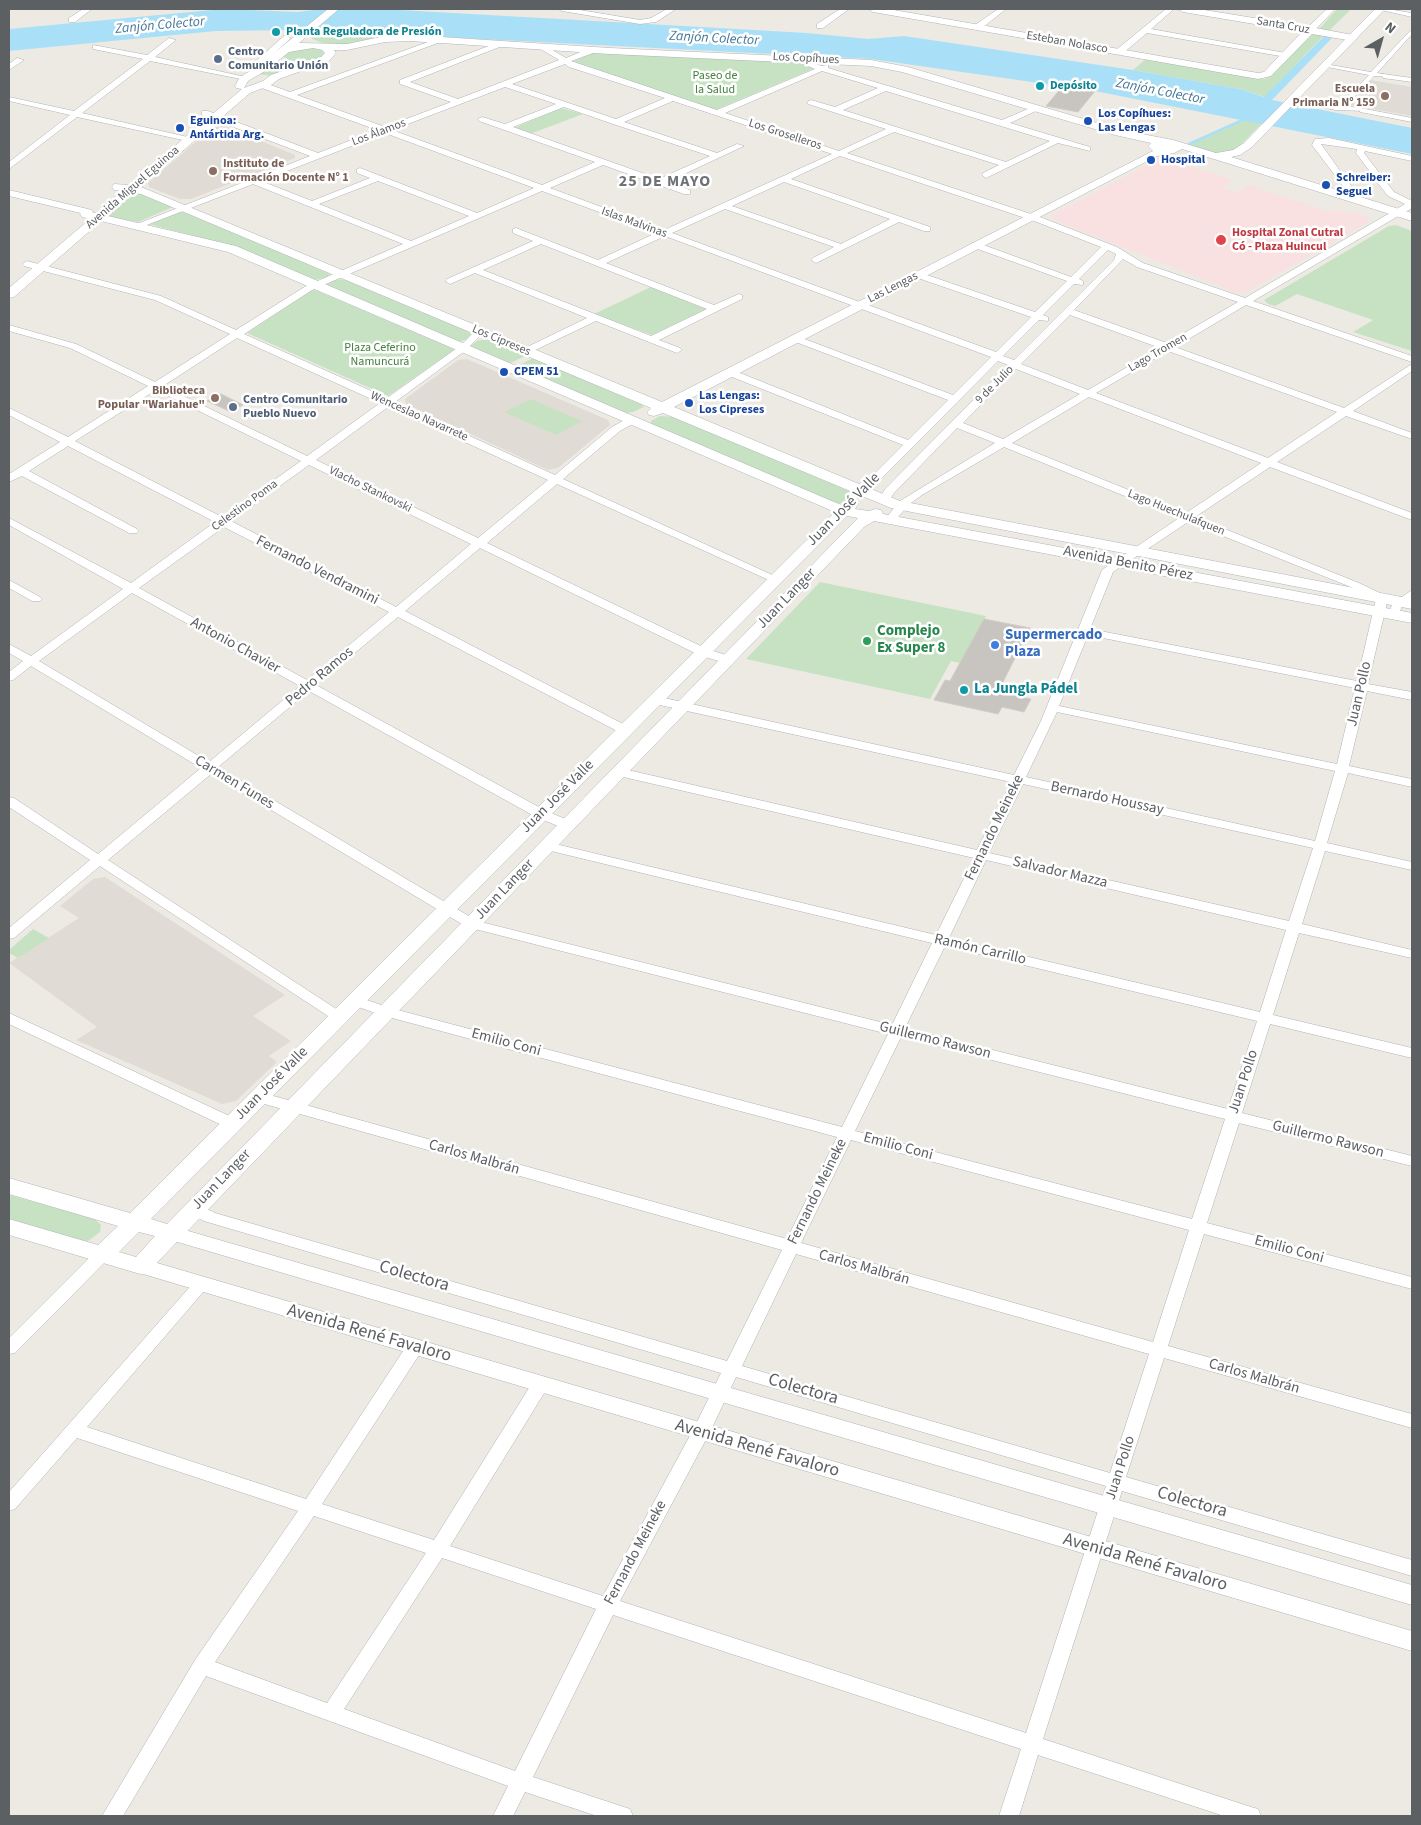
<!DOCTYPE html>
<meta charset="utf-8">
<style>
body{margin:0}
#map{position:relative;width:1421px;height:1825px;overflow:hidden;background:#edeae4;font-family:"Source Sans 3",sans-serif}
canvas{display:block}
.frame{position:absolute;inset:0;border:10px solid #5c6063;pointer-events:none}
.north{position:absolute;left:1356px;top:15px;width:50px;height:50px;-webkit-text-stroke:4px #fff;paint-order:stroke;rotate:38deg;font-size:14px;font-weight:700;line-height:20px;text-align:center;color:#5c6063}
.north::after{content:'';display:block;margin:auto;width:18px;height:22px;background:#5c6063;clip-path:polygon(50% 0,100% 100%,50% 72%,0 100%)}
</style>
<div id="map">
<canvas width="1421" height="1825"></canvas>
<div class="frame"></div>
<div class="north">N</div>
</div>
<script>
const context = document.querySelector('canvas').getContext('2d');
context.lineJoin = 'round';
function fill(path, color) { context.fillStyle = color; context.fill(path, 'evenodd'); }
const toPath = rows => new Path2D(rows.map(r => 'M' + r).join(''));
function strokePath(path, color, width, dash) { context.strokeStyle = color; context.lineWidth = width; context.lineCap = dash ? 'butt' : 'round'; context.setLineDash(dash || []); context.stroke(path); }
function drawText(font, color, halo, rows, align = 'center') {
  context.font = font + ' "Source Sans 3",sans-serif'; context.lineWidth = 5; context.setLineDash([]); context.textBaseline = 'middle'; context.strokeStyle = halo; context.fillStyle = color; for (const [text, x, y, turn = 0] of rows) {
    context.save(); context.translate(x, y); context.rotate((+turn || 0) * Math.PI / 180); context.textAlign = isNaN(turn) ? turn : align; if (halo) context.strokeText(text, 0, 0); context.fillText(text, 0, 0); context.restore();
  }
}
const education = toPath([
 [1371,80,1412,87,1412,116,1350,105],
 [222,125,295,155,295,158,191,199,180,199,149,187,148,183,214,126],
 [467,359,608,420,610,425,558,468,548,470,406,404,405,399,458,360],
 [105,877,285,995,253,1016,291,1041,269,1056,277,1062,236,1101,222,1104,76,1040,97,1027,9,963,79,918,60,906,93,879]
]);
const medical = toPath([
 [1164,156,1179,158,1174,161,1233,180,1222,187,1237,192,1249,185,1331,212,1336,209,1348,213,1350,211,1368,217,1369,221,1245,293,1237,293,1052,219,1052,215]
]);
const green = toPath([
 [1337,9,1351,9,1329,31,1319,29],
 [314,30,409,34,353,45,328,45,312,39,311,34],
 [1315,34,1324,35,1265,97,1240,89,1133,70,1146,59,1264,79,1269,77,1310,35],
 [320,47,328,54,316,60,297,62,286,59,283,56,289,49],
 [591,53,796,61,815,68,715,110,572,62],
 [277,60,286,63,305,65,271,76,259,74],
 [561,108,583,114,530,134,514,128],
 [1243,120,1262,123,1236,150,1217,154,1187,145],
 [131,193,139,193,173,207,138,222,108,217,106,214],
 [180,211,184,211,330,274,327,277,315,280,233,246,148,224],
 [1396,225,1412,231,1412,351,1353,332,1373,320,1297,294,1275,306,1268,304,1264,300,1389,226],
 [334,279,347,280,470,332,473,335,469,339,458,342,325,286,325,283],
 [651,287,706,309,652,335,594,314],
 [315,290,452,348,454,350,388,396,247,333,309,291],
 [487,339,492,341,525,356,508,364,470,346,477,341],
 [533,358,641,404,644,407,633,412,626,413,515,367],
 [531,399,582,421,556,435,504,412],
 [660,416,675,417,849,491,852,495,844,503,836,504,651,424,651,421],
 [820,582,986,616,960,663,951,661,930,699,746,659],
 [33,929,49,938,18,958,9,953,9,950],
 [9,1195,95,1219,101,1225,100,1232,88,1241,77,1240,9,1220]
]);
const water = toPath([
 [223,9,298,12,321,9,383,9,807,33,868,39,904,36,1133,70,1240,89,1264,97,1324,36,1332,38,1272,100,1412,128,1412,154,1095,91,871,59,303,30,216,31,9,51,9,29]
]);
const stream = toPath([
 [1189,144,1247,118]
]);
const building = toPath([
 [1063,86,1083,89,1095,91,1078,112,1046,106,1063,86],
 [221,394,243,405,229,411,207,401,221,394],
 [984,619,1030,628,998,692,1031,699,1024,712,1002,707,998,714,934,700,945,680,950,681,984,619]
]);
const pedestrian = toPath([
 [1377,9,1387,9,1412,13,1412,17,1377,9],
 [1412,29,1412,34,1377,73,1388,75,1388,77,1374,76,1346,106,1365,109,1365,111,1336,110,1289,101,1292,99,1339,106,1369,75,1327,67,1325,66,1325,64,1371,72,1412,29]
]);
const minor = toPath([
 [83,9,92,9,75,22,69,22,69,18,83,9],
 [558,9,574,9,640,20,651,18,667,9,676,9,656,22,640,24,562,11,558,9],
 [840,9,849,9,823,28,817,28,817,24,840,9],
 [998,9,1006,9,981,29,975,29,975,25,998,9],
 [1166,9,1174,9,1151,29,1286,53,1290,55,1286,57,1147,33,1122,54,1116,54,1116,50,1166,9],
 [1327,9,1335,9,1313,32,1307,32,1307,28,1327,9],
 [284,36,291,38,258,68,262,69,262,73,250,70,250,66,284,36],
 [169,38,176,40,155,57,250,78,246,80,150,61,82,113,192,138,192,142,77,117,9,169,9,162,70,115,9,101,9,97,74,111,143,59,93,49,93,45,147,55,169,38],
 [439,38,446,40,297,95,385,127,451,102,400,84,400,80,499,42,503,44,502,46,410,82,458,99,559,60,539,48,539,44,542,44,566,58,590,48,596,48,596,52,571,61,717,110,815,69,794,60,793,58,797,56,821,66,828,65,828,68,1002,120,1035,106,1039,108,1038,110,1010,123,1090,147,1090,151,1058,143,986,178,982,175,983,173,999,165,894,132,847,153,1040,217,1117,247,1143,263,1245,298,1405,204,1388,196,1374,178,1347,180,1352,187,1351,189,1341,196,1335,196,1335,192,1343,186,1312,145,1315,139,1329,138,1412,156,1412,161,1365,151,1364,153,1394,192,1412,201,1412,208,1253,301,1412,356,1412,362,1246,305,1175,347,1344,408,1412,364,1412,371,1353,411,1412,433,1412,439,1346,416,1277,462,1412,513,1412,520,1270,467,1195,517,1359,583,1386,596,1388,598,1368,684,1412,692,1412,700,1367,691,1349,766,1412,779,1412,787,1348,773,1327,843,1412,862,1412,870,1325,851,1302,924,1412,950,1412,958,1299,933,1273,1015,1412,1048,1412,1058,1270,1024,1242,1113,1412,1156,1412,1166,1239,1123,1207,1223,1412,1277,1412,1289,1204,1234,1168,1346,1412,1414,1412,1428,1164,1358,1126,1477,1412,1560,1412,1576,1122,1491,1043,1739,1251,1807,1258,1809,1261,1816,1224,1816,1038,1755,1019,1816,999,1816,1021,1749,613,1615,533,1777,630,1809,633,1816,597,1816,525,1792,513,1816,493,1816,508,1786,206,1676,123,1816,102,1816,195,1660,298,1511,77,1438,15,1509,9,1511,9,1492,196,1280,202,1278,208,1280,210,1284,87,1427,306,1499,409,1342,415,1341,421,1342,423,1347,421,1352,322,1504,434,1540,534,1380,540,1378,546,1380,549,1385,546,1390,450,1546,603,1596,693,1430,721,1373,204,1221,189,1213,187,1209,189,1205,195,1203,215,1213,727,1361,782,1250,254,1101,251,1097,254,1093,259,1092,787,1239,837,1137,381,1015,350,1004,348,1001,350,998,355,996,390,1008,842,1127,888,1034,467,927,211,774,108,860,344,1014,346,1017,344,1020,334,1020,100,866,14,938,9,939,9,928,90,860,9,807,9,797,14,798,98,854,201,768,31,666,13,680,9,681,9,672,23,661,9,653,9,644,31,656,123,589,9,525,9,518,131,583,215,522,68,446,29,471,137,529,139,531,137,533,129,533,22,476,9,482,9,474,60,442,9,415,9,408,68,437,148,386,70,348,9,331,9,325,76,344,155,382,230,334,155,300,24,266,22,264,27,261,161,296,236,330,306,286,403,244,253,184,139,228,133,228,132,226,310,156,202,115,202,111,208,111,318,153,377,130,259,87,259,83,265,83,290,92,439,38],
 [565,64,569,67,665,98,616,119,512,84,565,64],
 [822,71,878,88,835,107,811,100,807,102,808,104,886,129,839,151,725,113,822,71],
 [505,87,556,104,505,124,482,117,478,119,479,121,595,162,542,185,392,130,505,87],
 [886,91,1050,141,1006,162,843,110,886,91],
 [673,101,832,154,664,230,550,188,603,165,684,194,690,194,690,190,667,182,744,146,737,144,717,153,624,122,673,101],
 [564,107,613,124,710,156,659,179,513,127,564,107],
 [385,133,534,188,477,213,360,168,357,169,357,173,370,178,312,201,261,181,385,133],
 [1321,144,1357,149,1356,153,1371,173,1343,175,1321,144],
 [840,156,1034,221,1101,247,1071,277,978,243,972,243,972,247,1067,281,1035,312,921,273,915,273,915,277,1031,317,996,352,672,233,725,209,834,247,813,258,811,260,816,263,899,222,924,231,930,231,930,227,791,179,840,156],
 [378,181,469,216,411,241,319,204,378,181],
 [784,182,890,219,841,244,732,206,784,182],
 [542,191,656,233,598,260,516,228,513,229,513,233,533,241,447,279,445,281,450,284,475,273,587,318,523,349,523,353,529,353,596,321,677,353,682,350,680,348,659,340,742,299,742,295,739,294,714,305,606,263,665,236,991,357,953,395,799,337,793,337,793,341,948,400,908,440,735,371,727,371,727,375,903,445,858,490,857,492,858,494,866,494,998,361,1008,365,885,489,879,500,884,503,888,502,894,493,957,428,995,443,900,501,885,519,887,521,895,521,908,505,922,495,1004,447,1179,518,1102,570,1041,721,1014,775,655,696,649,700,655,704,1011,782,977,850,619,768,613,772,619,776,974,858,936,935,547,842,540,846,547,850,932,943,892,1025,477,921,218,767,309,691,536,817,563,828,573,828,575,825,573,822,546,811,316,685,398,617,621,733,629,733,631,730,629,727,405,611,480,548,699,655,728,664,732,663,734,660,732,657,707,649,487,543,557,484,771,581,779,581,781,579,563,479,620,431,636,422,637,420,636,418,628,418,612,427,555,475,395,402,466,350,482,334,482,330,476,330,460,346,387,398,244,334,312,290,542,191],
 [541,244,707,309,651,336,483,270,541,244],
 [1108,250,1116,254,1114,260,1014,360,1003,356,1039,320,1048,321,1048,317,1043,315,1074,284,1083,285,1083,281,1079,279,1108,250],
 [1123,259,1137,267,1238,302,1167,343,1074,310,1123,259],
 [1070,315,1160,348,1088,390,1021,364,1070,315],
 [237,338,380,403,307,456,163,386,237,338],
 [1168,351,1337,412,1268,458,1096,393,1168,351],
 [1016,369,1080,394,1003,439,963,423,1016,369],
 [156,390,301,461,222,517,75,441,156,390],
 [1089,397,1261,463,1186,513,1012,443,1089,397],
 [388,407,548,480,478,538,316,460,388,407],
 [309,465,471,544,396,607,231,521,309,465],
 [1188,522,1351,587,1376,599,1357,681,1090,629,1113,572,1188,522],
 [224,527,389,612,307,680,139,588,224,527],
 [132,593,300,686,209,762,39,661,132,593],
 [1088,635,1355,688,1337,764,1059,706,1088,635],
 [1057,712,1335,771,1315,841,1026,777,1057,712],
 [1023,784,1313,848,1289,921,989,853,1023,784],
 [986,860,1286,930,1260,1012,949,938,986,860],
 [945,946,1257,1021,1228,1109,905,1028,945,946],
 [901,1037,1225,1119,1192,1219,855,1131,901,1037],
 [851,1140,1189,1230,1153,1342,801,1243,851,1140],
 [796,1254,1149,1354,1110,1473,742,1366,796,1254],
 [736,1377,1106,1486,1026,1733,620,1601,710,1432,736,1377],
 [314,1516,426,1553,327,1703,215,1662,314,1516],
 [442,1558,596,1609,515,1771,344,1709,442,1558],
 [17,58,24,60,9,70,9,64,17,58],
 [1383,74,1412,78,1412,82,1383,78,1383,74],
 [1360,108,1412,118,1412,122,1360,112,1360,108],
 [9,190,92,210,93,212,89,215,9,196,9,190],
 [9,580,40,597,42,599,40,601,32,601,9,588,9,580],
 [1412,590,1412,599,1402,606,1398,616,1390,616,1388,614,1393,603,1412,590],
 [9,1013,238,1120,241,1124,238,1128,233,1129,228,1128,9,1024,9,1013],
 [102,1249,108,1251,110,1255,108,1259,15,1353,9,1354,9,1338,96,1251,102,1249]
]);
const tertiary = toPath([
 [868,9,888,9,1258,73,1264,72,1302,32,1183,12,1178,9,1198,9,1310,27,1353,35,1358,38,1353,41,1312,34,1271,76,1258,79,873,12,868,9],
 [171,1226,1412,1585,1412,1605,164,1238,161,1233,164,1228,171,1226],
 [140,1258,1412,1631,1412,1651,133,1271,130,1266,133,1261,140,1258]
]);
const secondary = toPath([
 [328,9,339,9,299,43,347,44,385,36,410,35,610,48,871,60,908,67,1121,130,1173,140,1216,153,1233,150,1244,143,1375,9,1385,9,1252,147,1240,155,1231,157,1412,213,1412,221,1182,149,1174,153,1157,156,674,407,900,501,1412,599,1412,609,891,508,663,413,654,416,649,415,647,412,651,408,141,194,134,193,108,216,236,246,834,502,842,505,846,501,856,501,858,504,855,509,869,511,876,509,881,510,883,514,1412,613,1412,623,874,521,864,527,148,1272,140,1274,9,1235,9,1219,98,1245,118,1226,9,1194,9,1178,130,1213,835,512,228,252,101,221,14,297,9,298,9,288,90,219,82,217,80,214,82,211,96,213,122,191,114,190,112,187,114,184,129,185,242,89,236,88,235,86,240,77,257,67,328,9],
 [410,41,610,54,871,66,902,72,1115,135,1151,143,1148,146,1153,151,662,402,141,187,250,93,271,85,279,79,329,61,336,53,334,50,347,50,385,42,410,41],
 [313,48,322,50,325,53,321,57,271,75,263,81,244,88,248,81,265,71,289,52,313,48],
 [847,516,858,518,167,1224,151,1219,847,516],
 [139,1232,155,1236,136,1257,119,1252,139,1232]
]);
const markers = [
 [276,32,5,"#0f9aa8"],
 [218,59,5,"#5c6f8a"],
 [1040,86,5,"#0f9aa8"],
 [1385,96,5,"#8d6e63"],
 [1088,121,5,"#1a4fb4"],
 [180,128,5,"#1a4fb4"],
 [1151,160,5,"#1a4fb4"],
 [213,171,5,"#8d6e63"],
 [1326,185,5,"#1a4fb4"],
 [1221,240,6,"#e0444e"],
 [504,372,5,"#1a4fb4"],
 [215,398,5,"#8d6e63"],
 [689,403,5,"#1a4fb4"],
 [233,407,5,"#5c6f8a"],
 [867,641,5,"#2e9e5b"],
 [995,645,5,"#3f7fe0"],
 [964,690,5,"#0f9aa8"]
];
const farStreetnames = [
 ["Santa Cruz",1283,26,10],
 ["Esteban Nolasco",1067,43,10],
 ["Los Copíhues",806,59,3],
 ["Los Álamos",379,133,-21],
 ["Los Groselleros",785,135,18],
 ["Avenida Miguel Eguinoa",133,188,-41],
 ["Islas Malvinas",634,223,20],
 ["Las Lengas",893,288,-27],
 ["Los Cipreses",501,341,23],
 ["Lago Tromen",1158,353,-30],
 ["9 de Julio",995,385,-45],
 ["Wenceslao Navarrete",419,417,24],
 ["Vlacho Stankovski",370,490,26],
 ["Celestino Poma",245,506,-36],
 ["Lago Huechulafquen",1176,513,22]
];
const farCulturenames = [
 ["Planta Reguladora de Presión",286,32],
 ["Depósito",1050,86]
];
const farServicenames = [
 ["Centro",228,52],
 ["Comunitario Unión",228,66],
 ["Centro Comunitario",243,400],
 ["Pueblo Nuevo",243,414]
];
const farParknames = [
 ["Paseo de",715,76],
 ["la Salud",715,90],
 ["Plaza Ceferino",380,348],
 ["Namuncurá",380,362]
];
const farEducationnames = [
 ["Escuela",1375,89],
 ["Primaria N° 159",1375,103],
 ["Instituto de",223,164,"left"],
 ["Formación Docente N° 1",223,178,"left"],
 ["Biblioteca",205,391],
 ["Popular \"Wariahue\"",205,405]
];
const farTransitnames = [
 ["Los Copíhues:",1098,114],
 ["Las Lengas",1098,128],
 ["Eguinoa:",190,121],
 ["Antártida Arg.",190,135],
 ["Hospital",1161,160],
 ["Schreiber:",1336,178],
 ["Seguel",1336,192],
 ["CPEM 51",514,372],
 ["Las Lengas:",699,396],
 ["Los Cipreses",699,410]
];
const farHealthnames = [
 ["Hospital Zonal Cutral",1232,233],
 ["Có - Plaza Huincul",1232,247]
];
const farWaternames = [
 ["Zanjón Colector",160,26,-5],
 ["Zanjón Colector",714,39,3],
 ["Zanjón Colector",1160,92,11]
];
const streetNames = [
 ["Juan José Valle",844,510,-45],
 ["Avenida Benito Pérez",1128,564,11],
 ["Fernando Vendramini",317,571,27],
 ["Juan Langer",787,599,-46],
 ["Antonio Chavier",235,646,29],
 ["Pedro Ramos",320,677,-40],
 ["Juan Pollo",1360,694,-77],
 ["Carmen Funes",234,783,31],
 ["Juan José Valle",558,797,-45],
 ["Bernardo Houssay",1107,799,12],
 ["Fernando Meineke",995,828,-64],
 ["Salvador Mazza",1060,873,13],
 ["Juan Langer",505,890,-46],
 ["Ramón Carrillo",980,950,13],
 ["Guillermo Rawson",935,1041,14],
 ["Emilio Coni",506,1043,15],
 ["Juan Pollo",1244,1082,-72],
 ["Juan José Valle",272,1084,-45],
 ["Guillermo Rawson",1328,1140,14],
 ["Emilio Coni",898,1147,15],
 ["Carlos Malbrán",474,1158,16],
 ["Juan Langer",222,1180,-46],
 ["Fernando Meineke",818,1192,-64],
 ["Emilio Coni",1289,1250,15],
 ["Carlos Malbrán",864,1268,16],
 ["Carlos Malbrán",1254,1377,16],
 ["Juan Pollo",1121,1468,-72],
 ["Fernando Meineke",636,1553,-62]
];
const leisureNames = [
 ["Complejo",877,632],
 ["Ex Super 8",877,649]
];
const shopNames = [
 ["Supermercado",1005,636],
 ["Plaza",1005,653]
];
const cultureNames = [
 ["La Jungla Pádel",974,690]
];
const farDistrictnames = [
 ["25 DE MAYO",665,182]
];
const nearStreetnames = [
 ["Colectora",414,1277,16],
 ["Avenida René Favaloro",369,1334,16],
 ["Colectora",803,1390,16],
 ["Avenida René Favaloro",757,1449,16],
 ["Colectora",1192,1503,16],
 ["Avenida René Favaloro",1145,1563,16]
];
fill(education, '#e0dbd5');
fill(medical, '#f9e1e2');
fill(green, '#c7e2c2');
fill(water, '#aae0f7');
strokePath(stream, '#aae0f7', 2.5);
fill(building, '#c8c5c0');
strokePath(building, '#d1cbc3', 1);
strokePath(pedestrian, '#afb2b5', 1);
strokePath(minor, '#afb2b5', 1);
strokePath(tertiary, '#afb2b5', 1);
strokePath(secondary, '#b0b4b8', 1);
fill(pedestrian, '#fff');
fill(minor, '#fff');
fill(tertiary, '#fff');
fill(secondary, '#fff');
for (const [x, y, r, color] of markers) { const dot = new Path2D(); dot.arc(x, y, r, 0, 2 * Math.PI); context.fillStyle = color; context.fill(dot); strokePath(dot, '#fff', 2); }
drawText('12px', '#5c6063', '#fff', farStreetnames);
drawText('bold 12px', '#0d838f', '#fff', farCulturenames, 'left');
drawText('bold 12px', '#4e5e75', '#fff', farServicenames, 'left');
drawText('12px', '#43813d', '#fff', farParknames);
drawText('bold 12px', '#785e54', '#fff', farEducationnames, 'right');
drawText('bold 12px', '#164399', '#fff', farTransitnames, 'left');
drawText('bold 12px', '#be3a42', '#fff', farHealthnames, 'left');
drawText('italic 14px', '#437797', '#fff', farWaternames);
drawText('15px', '#5c6063', '#fff', streetNames);
drawText('bold 15px', '#27864d', '#fff', leisureNames, 'left');
drawText('bold 15px', '#366cbe', '#fff', shopNames, 'left');
drawText('bold 15px', '#0d838f', '#fff', cultureNames, 'left');
context.letterSpacing = '1px';
drawText('bold 16px', '#6d7275', '#fff', farDistrictnames);
context.letterSpacing = '0px';
drawText('18px', '#5c6063', '#fff', nearStreetnames);
</script>
